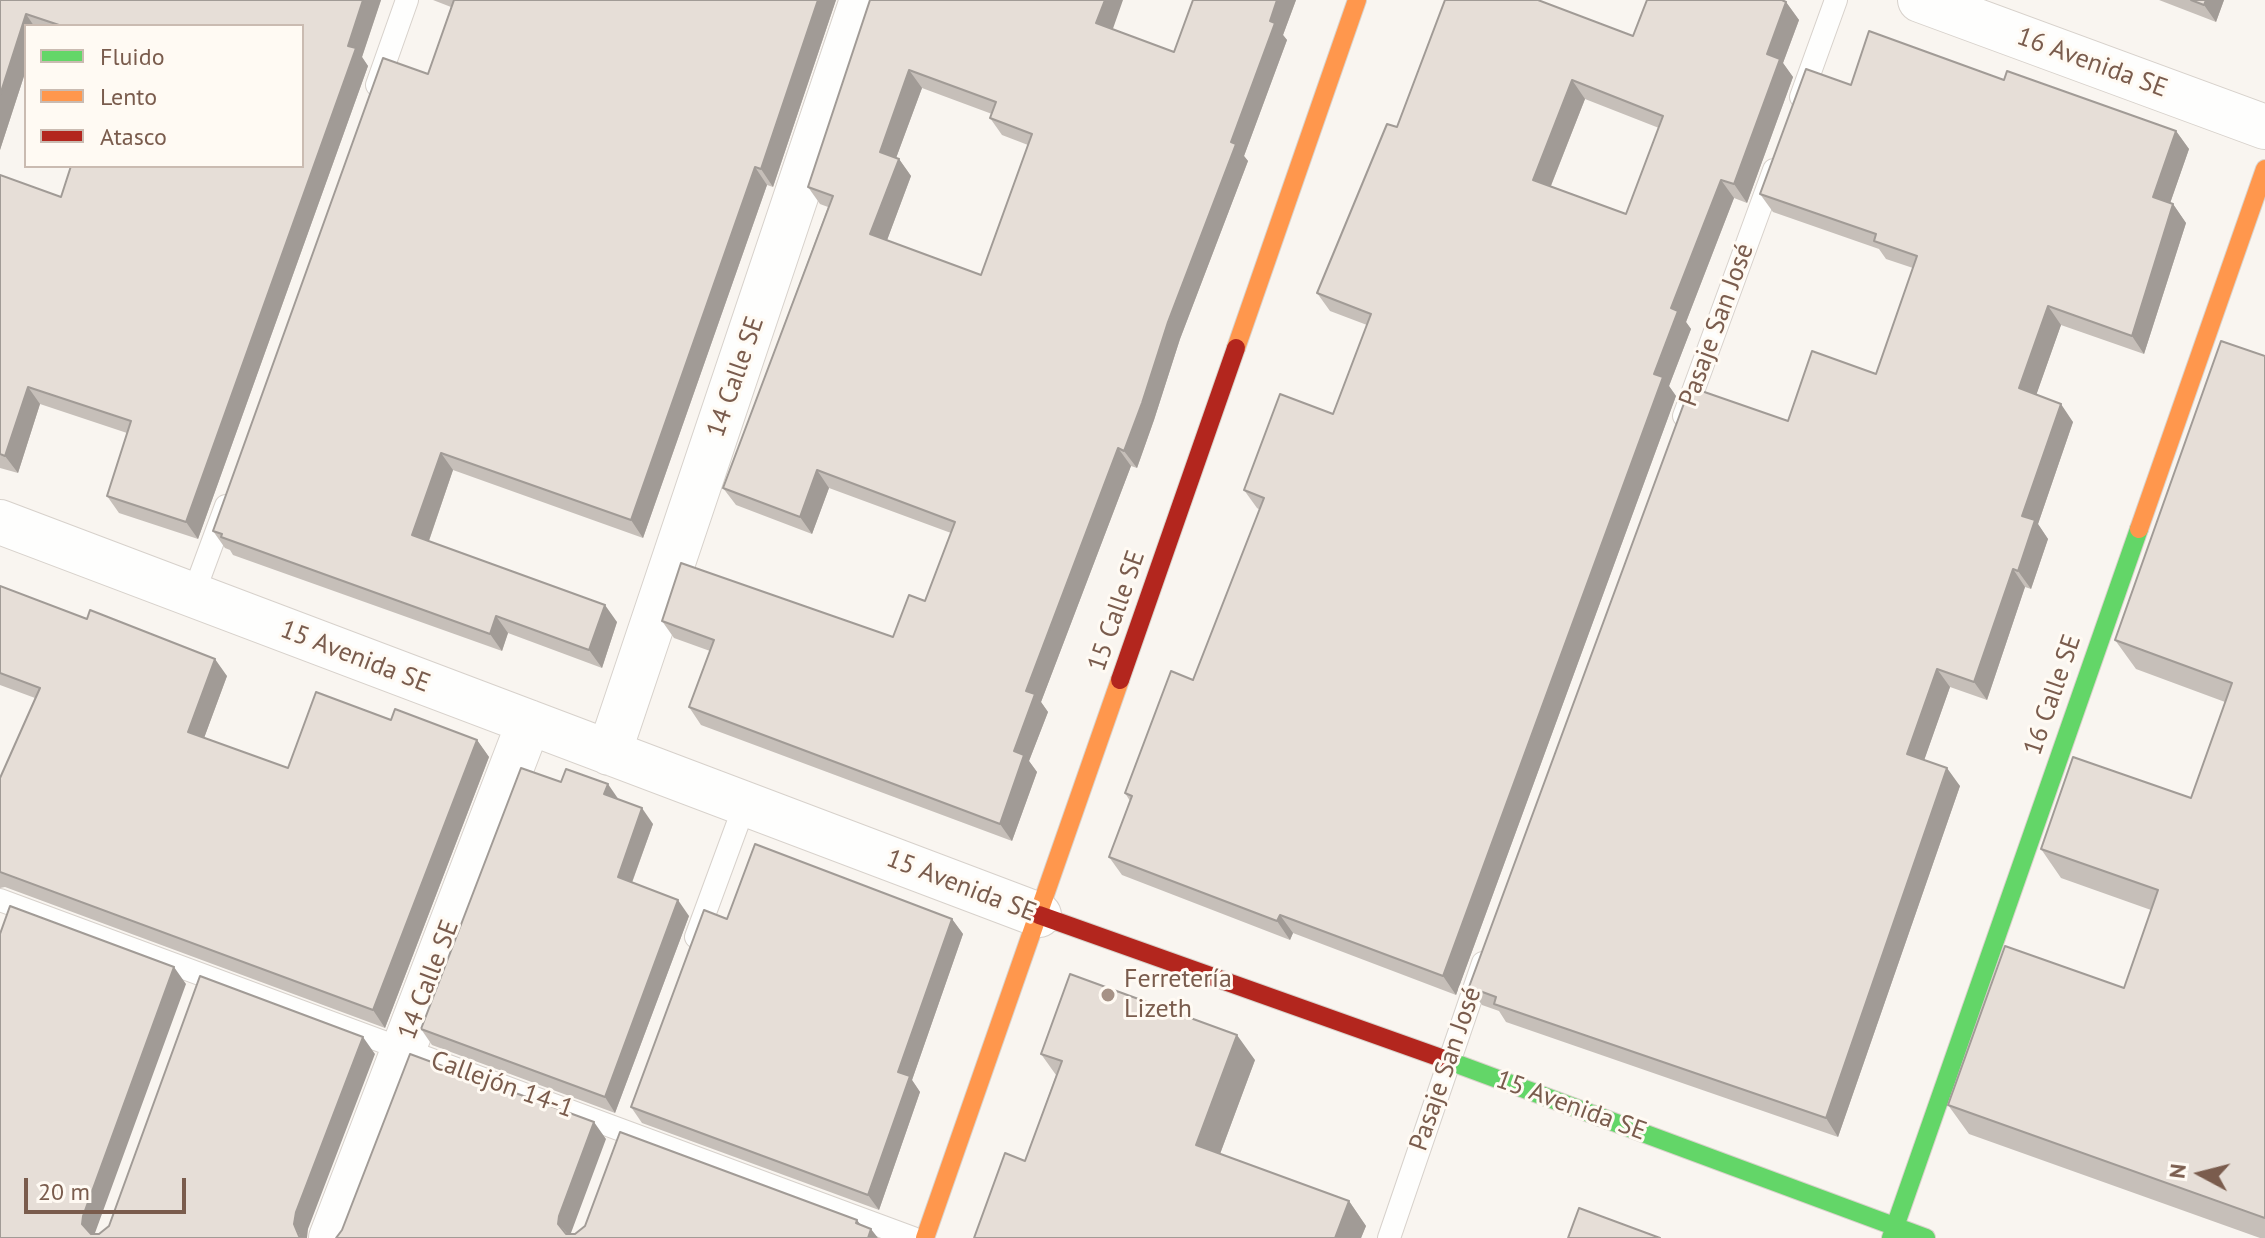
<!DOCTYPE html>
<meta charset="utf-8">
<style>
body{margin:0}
#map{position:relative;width:2265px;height:1238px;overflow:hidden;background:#f9f5f0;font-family:"PT Sans",sans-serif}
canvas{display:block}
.legend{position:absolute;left:24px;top:24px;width:280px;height:144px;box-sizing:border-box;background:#fffaf3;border:2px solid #cabbb1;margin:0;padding:10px 14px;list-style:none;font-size:24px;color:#7a5c4d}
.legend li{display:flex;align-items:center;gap:16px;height:40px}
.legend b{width:40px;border:2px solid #cabbb1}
.north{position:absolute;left:2161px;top:1134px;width:80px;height:80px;-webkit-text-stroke:6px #fffaf3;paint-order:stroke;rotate:277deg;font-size:22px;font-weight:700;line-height:32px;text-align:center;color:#7a5c4d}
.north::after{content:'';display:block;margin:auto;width:28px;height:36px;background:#7a5c4d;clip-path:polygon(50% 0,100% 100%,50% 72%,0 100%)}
.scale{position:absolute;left:24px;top:1178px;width:162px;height:36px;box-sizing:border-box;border:4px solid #7a5c4d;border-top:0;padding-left:10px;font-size:24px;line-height:28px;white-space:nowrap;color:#7a5c4d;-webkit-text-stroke:6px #fffaf3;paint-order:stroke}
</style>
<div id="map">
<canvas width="2265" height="1238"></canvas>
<ul class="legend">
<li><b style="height:10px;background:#63d668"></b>Fluido</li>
<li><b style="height:10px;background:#ff974d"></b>Lento</li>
<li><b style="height:10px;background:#b3261e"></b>Atasco</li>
</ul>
<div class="north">N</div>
<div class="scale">20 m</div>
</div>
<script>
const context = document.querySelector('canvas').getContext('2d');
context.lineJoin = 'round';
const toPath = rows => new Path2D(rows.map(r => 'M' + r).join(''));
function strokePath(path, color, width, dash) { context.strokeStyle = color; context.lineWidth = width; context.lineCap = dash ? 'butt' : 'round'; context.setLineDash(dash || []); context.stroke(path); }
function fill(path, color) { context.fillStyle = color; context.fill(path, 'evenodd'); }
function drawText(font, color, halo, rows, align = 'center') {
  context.font = font + ' "PT Sans",sans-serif'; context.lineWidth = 6; context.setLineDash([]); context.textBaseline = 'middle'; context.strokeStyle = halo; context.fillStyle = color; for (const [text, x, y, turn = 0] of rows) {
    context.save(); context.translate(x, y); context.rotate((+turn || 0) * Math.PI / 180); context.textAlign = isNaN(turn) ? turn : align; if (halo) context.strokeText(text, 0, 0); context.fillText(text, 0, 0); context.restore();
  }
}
const lane = toPath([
 [377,85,407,0],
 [1801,97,1836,0],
 [1684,416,1774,170],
 [193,595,226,506],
 [0,900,913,1238],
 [696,937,745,804],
 [1389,1238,1483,963]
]);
const street = toPath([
 [1920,0,2265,127],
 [0,522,1039,915],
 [609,753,862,0],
 [331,1238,529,722]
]);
const fast = toPath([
 [1441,1058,1926,1238],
 [1891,1238,2139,529]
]);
const slow = toPath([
 [1236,348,1357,0],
 [2139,529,2265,169],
 [925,1238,1120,680]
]);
const jam = toPath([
 [1120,680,1236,348],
 [1039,915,1441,1058]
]);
const wall = toPath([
 [0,0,381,0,362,57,368,66,198,539,119,513,107,496,127,433,40,404,18,473,0,468,0,175,61,197,302,26,26,26,26,70,0,150],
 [433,0,836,0,773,187,767,185,643,538,453,470,429,541,617,622,602,668,508,633,502,651,233,555,230,550,225,548,213,531,428,74,451,7],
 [870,0,1113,29,1174,52,1193,0,1296,0,1283,35,1287,40,1244,156,1248,161,1180,339,1154,420,1137,468,1131,466,1041,702,1048,712,1029,761,1037,772,1012,841,701,725,689,707,710,651,674,638,662,621,893,637,925,601,951,533,829,488,812,534,736,505,723,488,828,207,820,204,808,187],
 [922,88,992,114,990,118,1002,135,1028,145,981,275,887,240,911,176,899,159,896,158],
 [2159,0,2224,0,2216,22],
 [1786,2,1799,20,1783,63,1793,77,1747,203,1734,198,1686,322,1691,329,1669,386,1676,396,1456,995,1293,933,1290,940,1122,875,1109,857,1130,801,1125,793,1193,680,1260,510,1257,508,1244,490,1333,414,1367,325,1330,311,1317,293,1397,127,1633,36],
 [1585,99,1659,128,1626,214,1551,186],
 [2004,80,2176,131,2189,149,2170,203,2173,204,2186,223,2144,354,2061,325,2036,395,2073,422,2038,524,2048,539,2031,589,2025,587,1987,700,1950,687,1924,760,1960,786,1838,1137,1506,1022,1499,1011,1482,1005,1469,987,1788,421,1876,374,1913,268,1886,259,1879,249,1773,212,1760,194,1851,85],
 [2265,356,2265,1238,2260,1238,1969,1134,1948,1105,2124,988,2151,910,2061,878,2041,849,2191,798,2225,702,2136,669,2115,640],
 [0,586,227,676,204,738,288,768,391,720,477,740,489,757,385,1028,5,887,0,888,0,778,35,698,0,685],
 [561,782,619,800,653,824,632,883,689,916,615,1113,432,1045,421,1029],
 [727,919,952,919,963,934,912,1080,920,1092,879,1210,642,1123,631,1107],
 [1041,1054,1255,1060,1220,1154,1349,1201,1366,1226,1361,1238,974,1238,1025,1161,1056,1075]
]);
const shadedWall = toPath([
 [363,0,381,0,362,57,368,66,198,539,186,522],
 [818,0,836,0,773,187,761,169],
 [1105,0,1123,0,1109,40,1096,23],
 [1277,0,1296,0,1283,35,1287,40,1244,156,1248,161,1180,339,1154,420,1137,468,1124,451,1231,142],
 [2206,0,2224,0,2216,22,2204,5],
 [1786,2,1799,20,1783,63,1793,77,1747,203,1734,184,1767,54],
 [26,14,34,26,26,26,26,70,0,150,0,95],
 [909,70,922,88,892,169,880,152],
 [1572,80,1585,99,1546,198,1533,180],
 [2176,131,2189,149,2166,215,2153,197],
 [899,159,911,176,883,251,870,234],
 [755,167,767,185,643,538,631,520],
 [1721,180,1734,198,1686,322,1691,329,1669,386,1676,396,1456,995,1443,976,1671,308],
 [2173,204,2186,223,2144,354,2132,336],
 [2048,306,2061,325,2032,407,2019,388],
 [28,387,40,404,18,473,5,456],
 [2061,404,2073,422,2038,524,2048,539,2031,589,2018,571,2022,516],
 [1118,448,1131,466,1041,702,1048,712,1029,761,1037,772,1012,841,1000,824,1026,691],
 [441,453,453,470,425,552,412,535],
 [817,470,829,488,812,534,800,517],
 [2013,569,2025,587,1987,700,1974,682],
 [605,605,617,622,602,668,589,650],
 [496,616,508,633,502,651,490,634],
 [215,659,227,676,200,749,188,732],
 [1937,669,1950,687,1920,772,1907,754],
 [477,740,489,757,385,1028,373,1010],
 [1947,768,1960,786,1838,1137,1826,1118],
 [608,784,619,800,604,794],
 [642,808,653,824,628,893,618,877],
 [678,900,689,916,615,1113,605,1097],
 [1280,915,1293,933,1290,940,1277,921],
 [952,919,963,934,912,1080,920,1092,879,1210,868,1195,898,1072],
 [174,967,186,984,95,1233,95,1238,82,1224,83,1216],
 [1237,1035,1255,1060,1214,1170,1196,1145],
 [363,1037,375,1054,308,1229,307,1238,301,1238,294,1224,296,1212],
 [594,1122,606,1139,571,1233,571,1238,558,1224,559,1216],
 [1349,1201,1366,1226,1361,1238,1335,1238],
 [857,1220,869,1236,871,1229,878,1238,866,1238,856,1223]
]);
const building = toPath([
 [0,0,363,0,348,46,356,48,186,522,107,496,131,421,28,387,5,456,0,454,0,175,61,197,71,166,302,166,302,26,62,26,26,14,0,95,0,0],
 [454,0,818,0,761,169,755,167,631,520,441,453,412,535,605,605,589,650,496,616,490,634,221,537,222,534,213,531,383,58,428,74,454,0],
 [870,0,1105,0,1096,23,1174,52,1193,0,1277,0,1270,21,1275,23,1231,142,1236,144,1168,322,1142,403,1124,451,1118,448,1026,691,1035,694,1014,751,1024,755,1000,824,689,707,714,640,662,621,681,563,893,637,909,595,925,601,955,522,817,470,800,517,723,488,833,196,808,187,870,0],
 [909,70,996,102,990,118,1032,134,981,275,870,234,899,159,880,152,909,70],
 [1445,0,1538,0,1633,36,1647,0,1782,0,1786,2,1767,54,1780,59,1734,184,1721,180,1671,308,1678,311,1654,374,1663,377,1443,976,1280,915,1277,921,1109,857,1132,796,1125,793,1171,671,1193,680,1264,498,1244,490,1280,394,1333,414,1371,314,1317,293,1387,124,1397,127,1445,0],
 [1572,80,1663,116,1626,214,1533,180,1572,80],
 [2191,0,2206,0,2204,5,2191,0],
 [1869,31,2004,80,2007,71,2176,131,2153,197,2173,204,2132,336,2048,306,2019,388,2061,404,2022,516,2035,520,2018,571,2013,569,1974,682,1937,669,1907,754,1947,768,1826,1118,1494,1004,1496,997,1469,987,1690,387,1788,421,1812,351,1876,374,1917,256,1874,241,1876,234,1760,194,1806,69,1851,85,1869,31],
 [2221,341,2265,356,2265,1218,1948,1105,2005,946,2124,988,2158,890,2041,849,2073,757,2191,798,2232,683,2115,640,2221,341],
 [0,586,87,619,90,610,215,659,188,732,288,768,316,692,391,720,395,709,477,740,373,1010,0,872,0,778,40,688,0,673,0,586],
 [521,768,561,782,566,769,608,784,604,794,642,808,618,877,678,900,605,1097,421,1029,521,768],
 [755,844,952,919,898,1072,910,1076,868,1195,631,1107,704,910,727,919,755,844],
 [10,906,174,967,83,1216,82,1224,91,1234,99,1234,109,1226,200,976,363,1037,296,1212,294,1224,299,1236,302,1238,0,1238,0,934,10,906],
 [1070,974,1237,1035,1196,1145,1349,1201,1335,1238,974,1238,1005,1153,1025,1161,1062,1061,1041,1054,1070,974],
 [410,1054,594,1122,559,1216,558,1224,566,1234,575,1234,585,1226,620,1132,857,1220,856,1223,871,1229,868,1238,336,1238,342,1230,410,1054],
 [1579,1208,1660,1238,1568,1238,1579,1208]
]);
const markers = [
 [1108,995,8,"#a69286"]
];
const streetNames = [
 ["16 Avenida SE",2092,63,20],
 ["Pasaje San José",1717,325,-70],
 ["14 Calle SE",736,377,-71],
 ["15 Calle SE",1117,611,-71],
 ["15 Avenida SE",355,657,21],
 ["16 Calle SE",2053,695,-71],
 ["15 Avenida SE",961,886,21],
 ["14 Calle SE",429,980,-69],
 ["Pasaje San José",1446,1069,-71],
 ["Callejón 14-1",502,1085,20],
 ["15 Avenida SE",1571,1106,20]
];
const poiNames = [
 ["Ferretería",1124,980],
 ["Lizeth",1124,1010]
];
strokePath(lane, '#d7d1cb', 24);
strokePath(street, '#d7d1cb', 46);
strokePath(fast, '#d9d2cb', 20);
strokePath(slow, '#d9d2cb', 20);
strokePath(jam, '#d9d2cb', 20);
strokePath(lane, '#fefefd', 22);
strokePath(street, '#fefefd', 44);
strokePath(fast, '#63d668', 18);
strokePath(slow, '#ff974d', 18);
strokePath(jam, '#b3261e', 18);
fill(wall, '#c6bfb9');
fill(shadedWall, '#a19b96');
fill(building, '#e6ded7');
strokePath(building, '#a19b96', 2);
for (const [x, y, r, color] of markers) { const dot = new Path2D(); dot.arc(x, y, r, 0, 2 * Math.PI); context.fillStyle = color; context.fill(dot); strokePath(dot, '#fffaf3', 3); }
drawText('26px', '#7a5c4d', '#fffaf3', streetNames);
drawText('26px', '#7a5c4d', '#fffaf3', poiNames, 'left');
</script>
